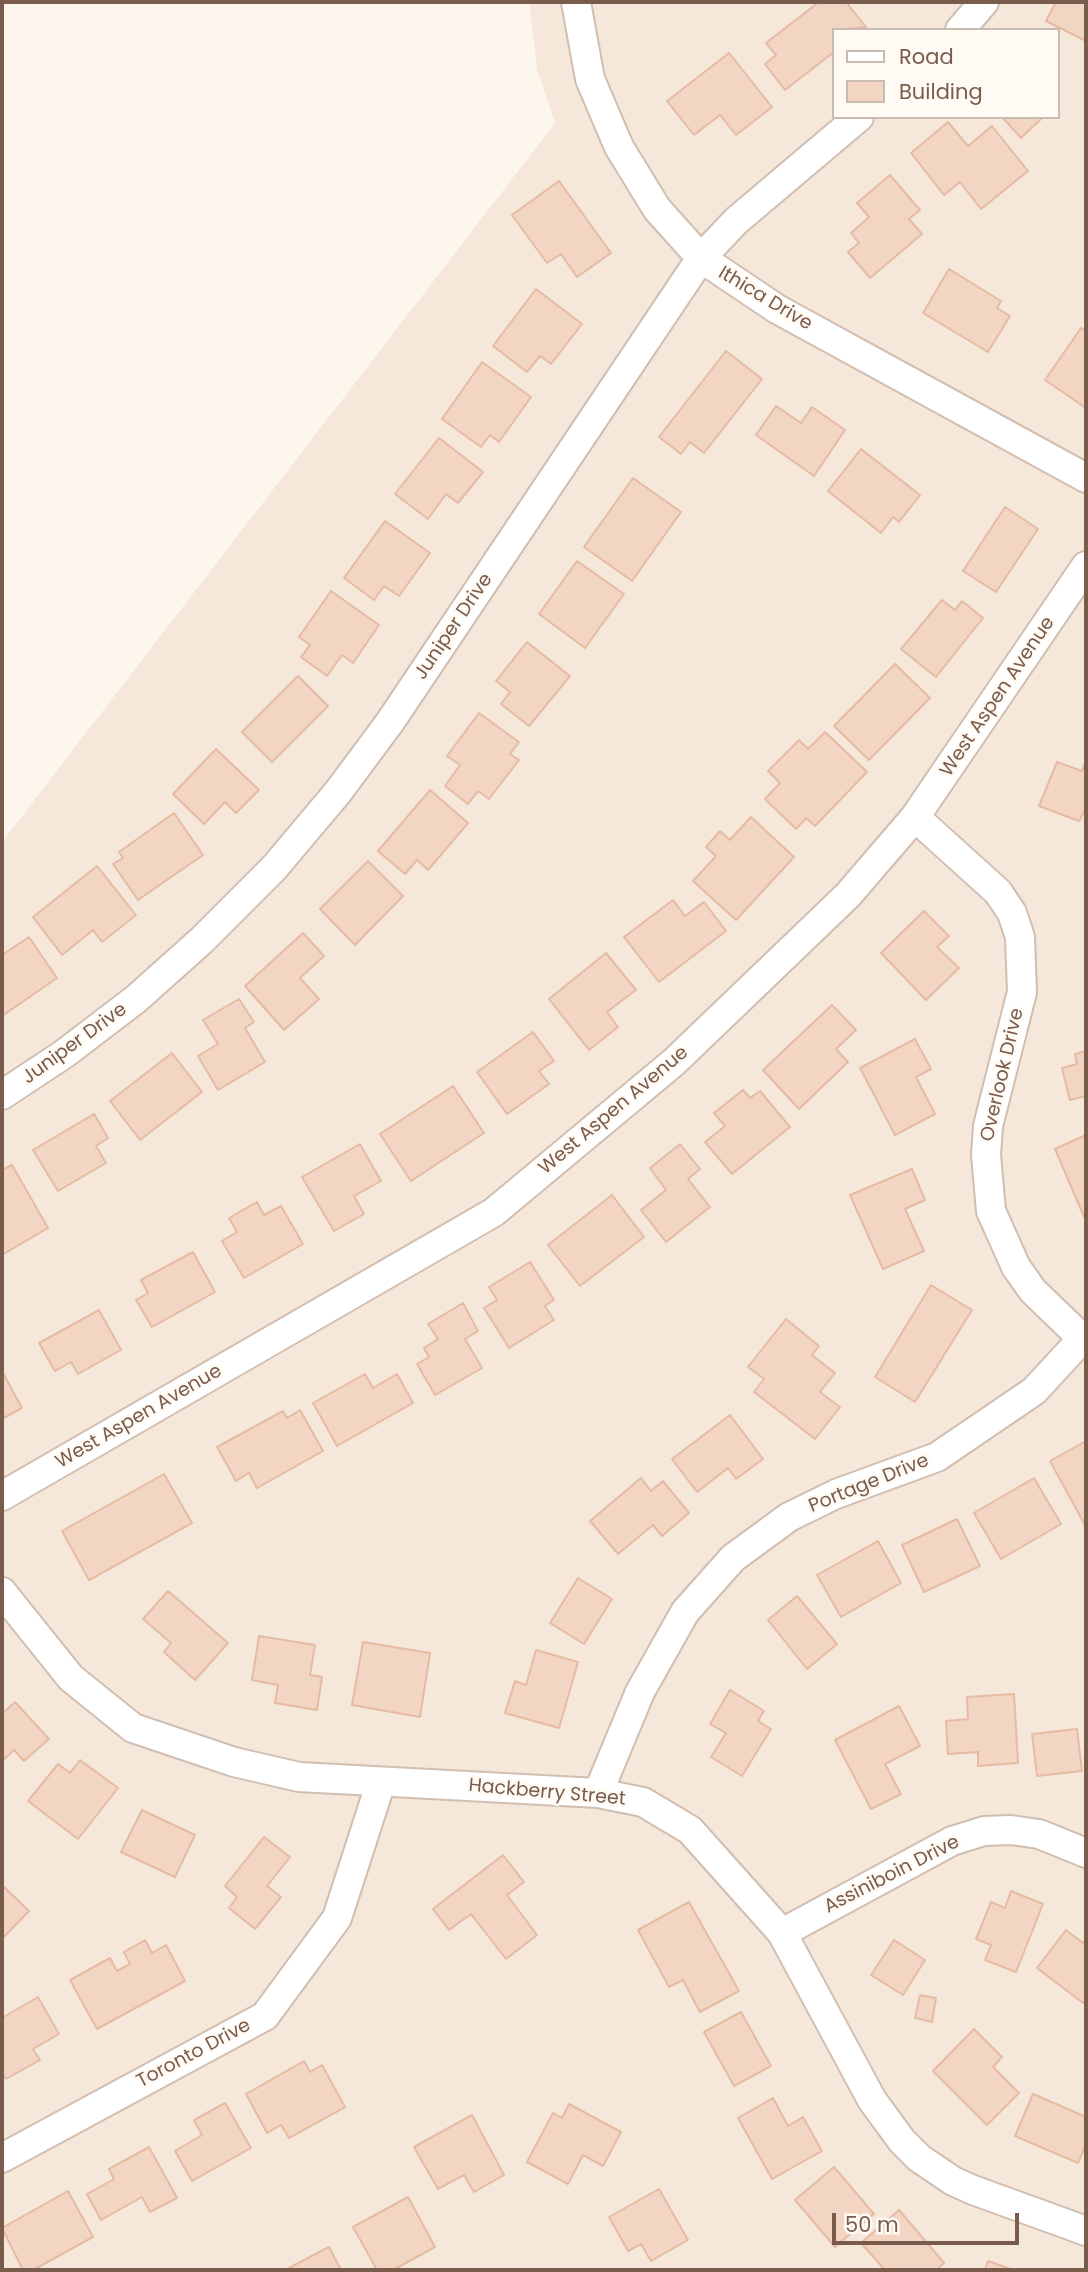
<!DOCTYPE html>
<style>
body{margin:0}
#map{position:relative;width:1088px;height:2272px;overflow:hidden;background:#fdf6ec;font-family:Poppins,sans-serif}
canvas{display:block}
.frame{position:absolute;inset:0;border:4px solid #7a5c4d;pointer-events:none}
.legend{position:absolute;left:832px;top:28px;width:228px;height:91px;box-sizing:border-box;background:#fffaf3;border:2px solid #cabbb1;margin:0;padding:9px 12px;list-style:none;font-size:21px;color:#7a5c4d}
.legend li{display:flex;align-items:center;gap:14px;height:35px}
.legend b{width:35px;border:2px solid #cabbb1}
.scale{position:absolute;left:832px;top:2213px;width:187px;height:32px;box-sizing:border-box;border:4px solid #7a5c4d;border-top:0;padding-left:9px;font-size:21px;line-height:24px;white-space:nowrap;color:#7a5c4d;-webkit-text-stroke:5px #fffaf3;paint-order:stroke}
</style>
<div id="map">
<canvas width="1088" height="2272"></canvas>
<div class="frame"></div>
<ul class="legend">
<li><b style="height:9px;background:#fff"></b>Road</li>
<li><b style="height:19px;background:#f3d5c3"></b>Building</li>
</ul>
<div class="scale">50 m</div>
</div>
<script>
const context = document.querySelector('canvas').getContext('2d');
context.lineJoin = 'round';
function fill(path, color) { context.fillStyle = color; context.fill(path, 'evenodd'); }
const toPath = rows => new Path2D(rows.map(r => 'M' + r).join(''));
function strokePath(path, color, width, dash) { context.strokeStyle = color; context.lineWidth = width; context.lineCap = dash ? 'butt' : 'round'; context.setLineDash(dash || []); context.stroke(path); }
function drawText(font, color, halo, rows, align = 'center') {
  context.font = font + ' Poppins,sans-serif'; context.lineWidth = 5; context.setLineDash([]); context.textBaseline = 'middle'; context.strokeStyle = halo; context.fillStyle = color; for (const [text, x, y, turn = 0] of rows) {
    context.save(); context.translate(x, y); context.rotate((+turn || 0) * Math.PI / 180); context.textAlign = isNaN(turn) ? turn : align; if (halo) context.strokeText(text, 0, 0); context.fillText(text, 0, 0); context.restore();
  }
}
const residential = toPath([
 [529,2,1086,2,1086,2270,2,2270,2,842,555,123,537,69],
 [834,30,1058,30,1058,117,834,117]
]);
const building = toPath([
 [819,2,846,2,866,27,834,30,834,52,785,90,765,64,776,55,766,43,819,2],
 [1056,2,1086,2,1086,41,1046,21,1056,2],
 [729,53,772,107,736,135,720,115,694,135,667,101,729,53],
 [1002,117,1043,117,1021,138,1002,117],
 [948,122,968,146,992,126,1028,171,981,209,960,182,944,195,911,153,948,122],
 [890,175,920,210,909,219,922,234,870,278,848,252,859,243,851,233,869,217,857,203,890,175],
 [559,181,611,253,577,277,561,254,547,263,512,215,559,181],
 [949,269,1001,301,997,308,1010,316,988,352,923,313,949,269],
 [536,289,582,324,551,364,540,356,527,372,493,346,536,289],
 [1081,328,1086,331,1086,408,1045,380,1081,328],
 [726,351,762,379,704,453,690,442,681,454,659,437,726,351],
 [482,362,531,397,499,442,490,435,481,447,442,419,482,362],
 [776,406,801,423,812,407,845,430,814,476,756,435,776,406],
 [439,438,483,472,458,503,446,494,428,519,395,494,439,438],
 [861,449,920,495,899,522,893,517,881,533,828,491,861,449],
 [633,478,681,512,632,581,584,547,633,478],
 [1005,507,1038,529,996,592,963,571,1005,507],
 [385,521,430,553,399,596,384,586,374,600,344,578,385,521],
 [577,561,624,594,585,648,539,614,577,561],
 [331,591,379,625,353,663,342,655,327,676,301,657,310,645,299,637,331,591],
 [942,600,955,610,962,601,983,618,936,677,901,649,942,600],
 [527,642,570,676,529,726,501,704,510,692,496,681,527,642],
 [895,664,930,698,869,760,834,726,895,664],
 [298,676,328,706,272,762,242,732,298,676],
 [479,713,519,742,510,754,519,760,489,799,478,791,468,804,445,786,460,765,447,756,479,713],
 [825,732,867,772,815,826,806,818,796,829,765,799,780,783,768,771,799,740,808,749,825,732],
 [216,749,259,790,236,813,225,802,204,824,173,794,216,749],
 [1086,760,1086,808,1079,821,1039,806,1057,762,1082,771,1086,760],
 [430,790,468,823,428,870,417,860,405,874,378,851,430,790],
 [174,813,203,855,138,900,113,864,123,858,119,852,174,813],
 [751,817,794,857,736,920,693,881,716,856,706,847,720,831,730,840,751,817],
 [368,861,403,896,355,945,320,909,368,861],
 [97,866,136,915,102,942,93,930,62,955,33,917,97,866],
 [673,900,685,916,704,902,726,931,659,982,624,937,673,900],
 [924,911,949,936,937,947,959,968,926,1000,881,953,924,911],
 [303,933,324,956,300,978,319,999,284,1030,245,986,303,933],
 [29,937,57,978,2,1016,2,955,29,937],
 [606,953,636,990,607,1012,618,1027,589,1050,549,999,606,953],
 [239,999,254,1022,245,1028,265,1062,218,1090,198,1056,218,1044,203,1020,239,999],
 [832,1005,856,1030,836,1049,848,1062,799,1109,763,1070,832,1005],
 [533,1032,554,1061,539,1071,549,1084,507,1114,477,1072,533,1032],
 [915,1039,931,1069,916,1077,935,1114,895,1135,860,1068,915,1039],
 [1086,1051,1086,1096,1070,1100,1062,1068,1077,1064,1075,1054,1086,1051],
 [172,1053,202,1092,140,1140,110,1101,172,1053],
 [453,1086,484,1133,411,1181,380,1134,453,1086],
 [743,1090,750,1098,760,1091,790,1127,732,1174,705,1142,725,1126,714,1113,743,1090],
 [94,1114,108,1138,96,1146,106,1163,58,1191,33,1150,94,1114],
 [1086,1135,1086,1218,1085,1219,1055,1149,1086,1135],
 [360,1144,381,1181,354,1196,364,1214,334,1231,302,1177,360,1144],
 [680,1144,700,1169,688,1179,710,1207,666,1242,641,1210,666,1190,650,1168,680,1144],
 [12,1165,48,1228,2,1255,2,1170,12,1165],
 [912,1169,925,1200,905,1209,924,1251,883,1269,850,1195,912,1169],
 [612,1195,644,1237,580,1286,548,1245,612,1195],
 [257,1202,264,1215,281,1206,303,1244,244,1278,222,1241,237,1232,229,1218,257,1202],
 [193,1252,215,1292,152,1327,136,1300,148,1293,141,1280,193,1252],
 [530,1262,554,1300,545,1306,554,1320,509,1348,484,1308,497,1300,489,1287,530,1262],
 [931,1285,972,1310,915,1402,875,1377,931,1285],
 [463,1303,478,1331,465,1339,482,1368,435,1395,417,1364,429,1357,424,1348,438,1339,428,1324,463,1303],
 [99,1310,121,1350,78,1374,71,1362,55,1371,39,1343,99,1310],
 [786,1319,819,1346,812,1355,835,1373,820,1392,840,1407,815,1439,754,1392,764,1379,748,1367,786,1319],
 [2,1371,22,1408,2,1419,2,1371],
 [365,1374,373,1388,397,1374,413,1403,337,1446,313,1403,365,1374],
 [300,1410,323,1451,257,1488,249,1473,236,1481,217,1447,283,1411,287,1418,300,1410],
 [730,1415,763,1459,736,1479,728,1468,697,1492,672,1459,730,1415],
 [1086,1441,1086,1527,1050,1461,1086,1441],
 [164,1474,192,1523,89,1580,62,1531,164,1474],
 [641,1478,651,1491,663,1481,689,1513,662,1536,653,1525,618,1554,590,1521,641,1478],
 [1034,1478,1061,1524,1001,1559,974,1513,1034,1478],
 [957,1519,980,1566,924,1592,902,1545,957,1519],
 [878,1541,901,1583,841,1617,817,1575,878,1541],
 [578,1578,612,1599,584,1644,550,1623,578,1578],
 [168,1591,228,1643,195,1680,164,1652,171,1643,143,1619,168,1591],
 [797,1596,837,1644,807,1669,768,1620,797,1596],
 [259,1636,315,1645,310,1675,322,1677,317,1710,275,1703,278,1685,252,1680,259,1636],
 [363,1642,430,1653,420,1717,352,1705,363,1642],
 [536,1650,578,1662,559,1728,505,1713,515,1681,526,1685,536,1650],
 [730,1690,764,1711,758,1721,771,1729,742,1776,711,1757,726,1733,710,1724,730,1690],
 [1014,1694,1018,1763,978,1766,978,1752,948,1754,946,1721,968,1719,967,1697,1014,1694],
 [15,1702,49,1739,24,1761,14,1750,2,1761,2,1714,15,1702],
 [899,1706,920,1746,885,1764,901,1794,871,1809,835,1740,899,1706],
 [1077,1729,1082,1771,1037,1776,1032,1734,1077,1729],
 [80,1760,118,1788,78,1839,28,1801,58,1764,70,1773,80,1760],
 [142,1810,195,1835,175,1877,121,1852,142,1810],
 [264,1837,290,1857,267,1886,281,1897,255,1929,229,1908,237,1897,225,1886,264,1837],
 [503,1855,524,1882,507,1895,537,1935,506,1959,471,1914,449,1930,433,1909,503,1855],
 [2,1885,29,1911,2,1939,2,1885],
 [1011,1891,1043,1904,1016,1972,985,1960,991,1945,976,1939,991,1902,1005,1908,1011,1891],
 [689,1902,739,1991,700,2012,683,1980,669,1987,638,1930,689,1902],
 [1066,1930,1083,1943,1086,1938,1086,1999,1083,2003,1037,1968,1066,1930],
 [145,1940,152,1953,166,1945,185,1981,97,2029,70,1980,110,1958,117,1971,130,1964,124,1952,145,1940],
 [894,1940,925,1960,903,1995,871,1975,894,1940],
 [920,1995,936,1998,932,2022,915,2018,920,1995],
 [38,1997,59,2034,33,2049,40,2060,6,2079,2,2073,2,2018,38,1997],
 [741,2012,771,2066,734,2086,704,2032,741,2012],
 [974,2029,1002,2057,993,2067,1019,2093,987,2125,933,2071,974,2029],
 [304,2061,310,2072,322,2065,345,2107,289,2138,281,2125,267,2133,246,2094,304,2061],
 [1033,2094,1086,2117,1086,2144,1078,2163,1015,2136,1033,2094],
 [773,2098,788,2126,803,2117,822,2151,772,2179,738,2118,773,2098],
 [225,2103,251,2148,192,2181,175,2151,202,2135,194,2120,225,2103],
 [569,2104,621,2132,603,2166,583,2155,568,2184,527,2162,553,2113,562,2118,569,2104],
 [472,2115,504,2175,474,2192,464,2175,438,2189,414,2147,472,2115],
 [149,2147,177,2198,150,2212,142,2197,101,2220,87,2194,114,2179,109,2169,149,2147],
 [834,2167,874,2214,835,2247,795,2200,834,2167],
 [659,2189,688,2240,651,2261,641,2244,628,2251,609,2217,659,2189],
 [68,2191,93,2237,33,2270,23,2270,2,2228,68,2191],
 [408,2197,435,2247,393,2270,377,2270,353,2227,408,2197],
 [899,2210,944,2263,936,2270,885,2270,861,2243,899,2210],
 [329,2247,341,2270,285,2270,329,2247],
 [988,2261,1013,2270,985,2270,988,2261]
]);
const minor = toPath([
 [576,2,590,79,619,147,657,209,701,258,777,309,1086,478],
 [960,30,984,2],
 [915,817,998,892,1012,913,1020,937,1022,992,988,1126,986,1155,991,1211,1016,1267,1033,1291,1086,1342],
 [2,1095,64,1054,136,999,202,940,274,868,338,792,390,722,701,258,736,221,859,117],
 [2,1496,494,1212,674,1062,848,895,915,817,1086,566],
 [2,1592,71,1678,133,1728,234,1762,299,1777,598,1793,643,1802,690,1830,782,1933,872,2100,902,2141,919,2158,953,2181,973,2190,1086,2231],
 [598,1793,640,1692,685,1612,733,1558,789,1517,836,1494,937,1457,1034,1391,1082,1339],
 [782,1933,952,1841,984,1831,1011,1830,1039,1834,1086,1853],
 [2,2158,265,2016,337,1918,381,1782]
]);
const streetNames = [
 ["Ithica Drive",765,299,31],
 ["Juniper Drive",454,627,-56],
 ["West Aspen Avenue",998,697,-56],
 ["Juniper Drive",75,1044,-36],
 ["Overlook Drive",1003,1075,-77],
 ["West Aspen Avenue",614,1111,-40],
 ["West Aspen Avenue",139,1417,-30],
 ["Portage Drive",869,1484,-22],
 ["Hackberry Street",547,1793,5],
 ["Assiniboin Drive",892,1875,-27],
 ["Toronto Drive",194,2054,-28]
];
fill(residential, '#f5e8da');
fill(building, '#f3d5c3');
strokePath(building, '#e6bba3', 2);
strokePath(minor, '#d1beb0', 32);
strokePath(minor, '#fff', 28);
drawText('19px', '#7a5c4d', '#fffaf3', streetNames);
</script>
